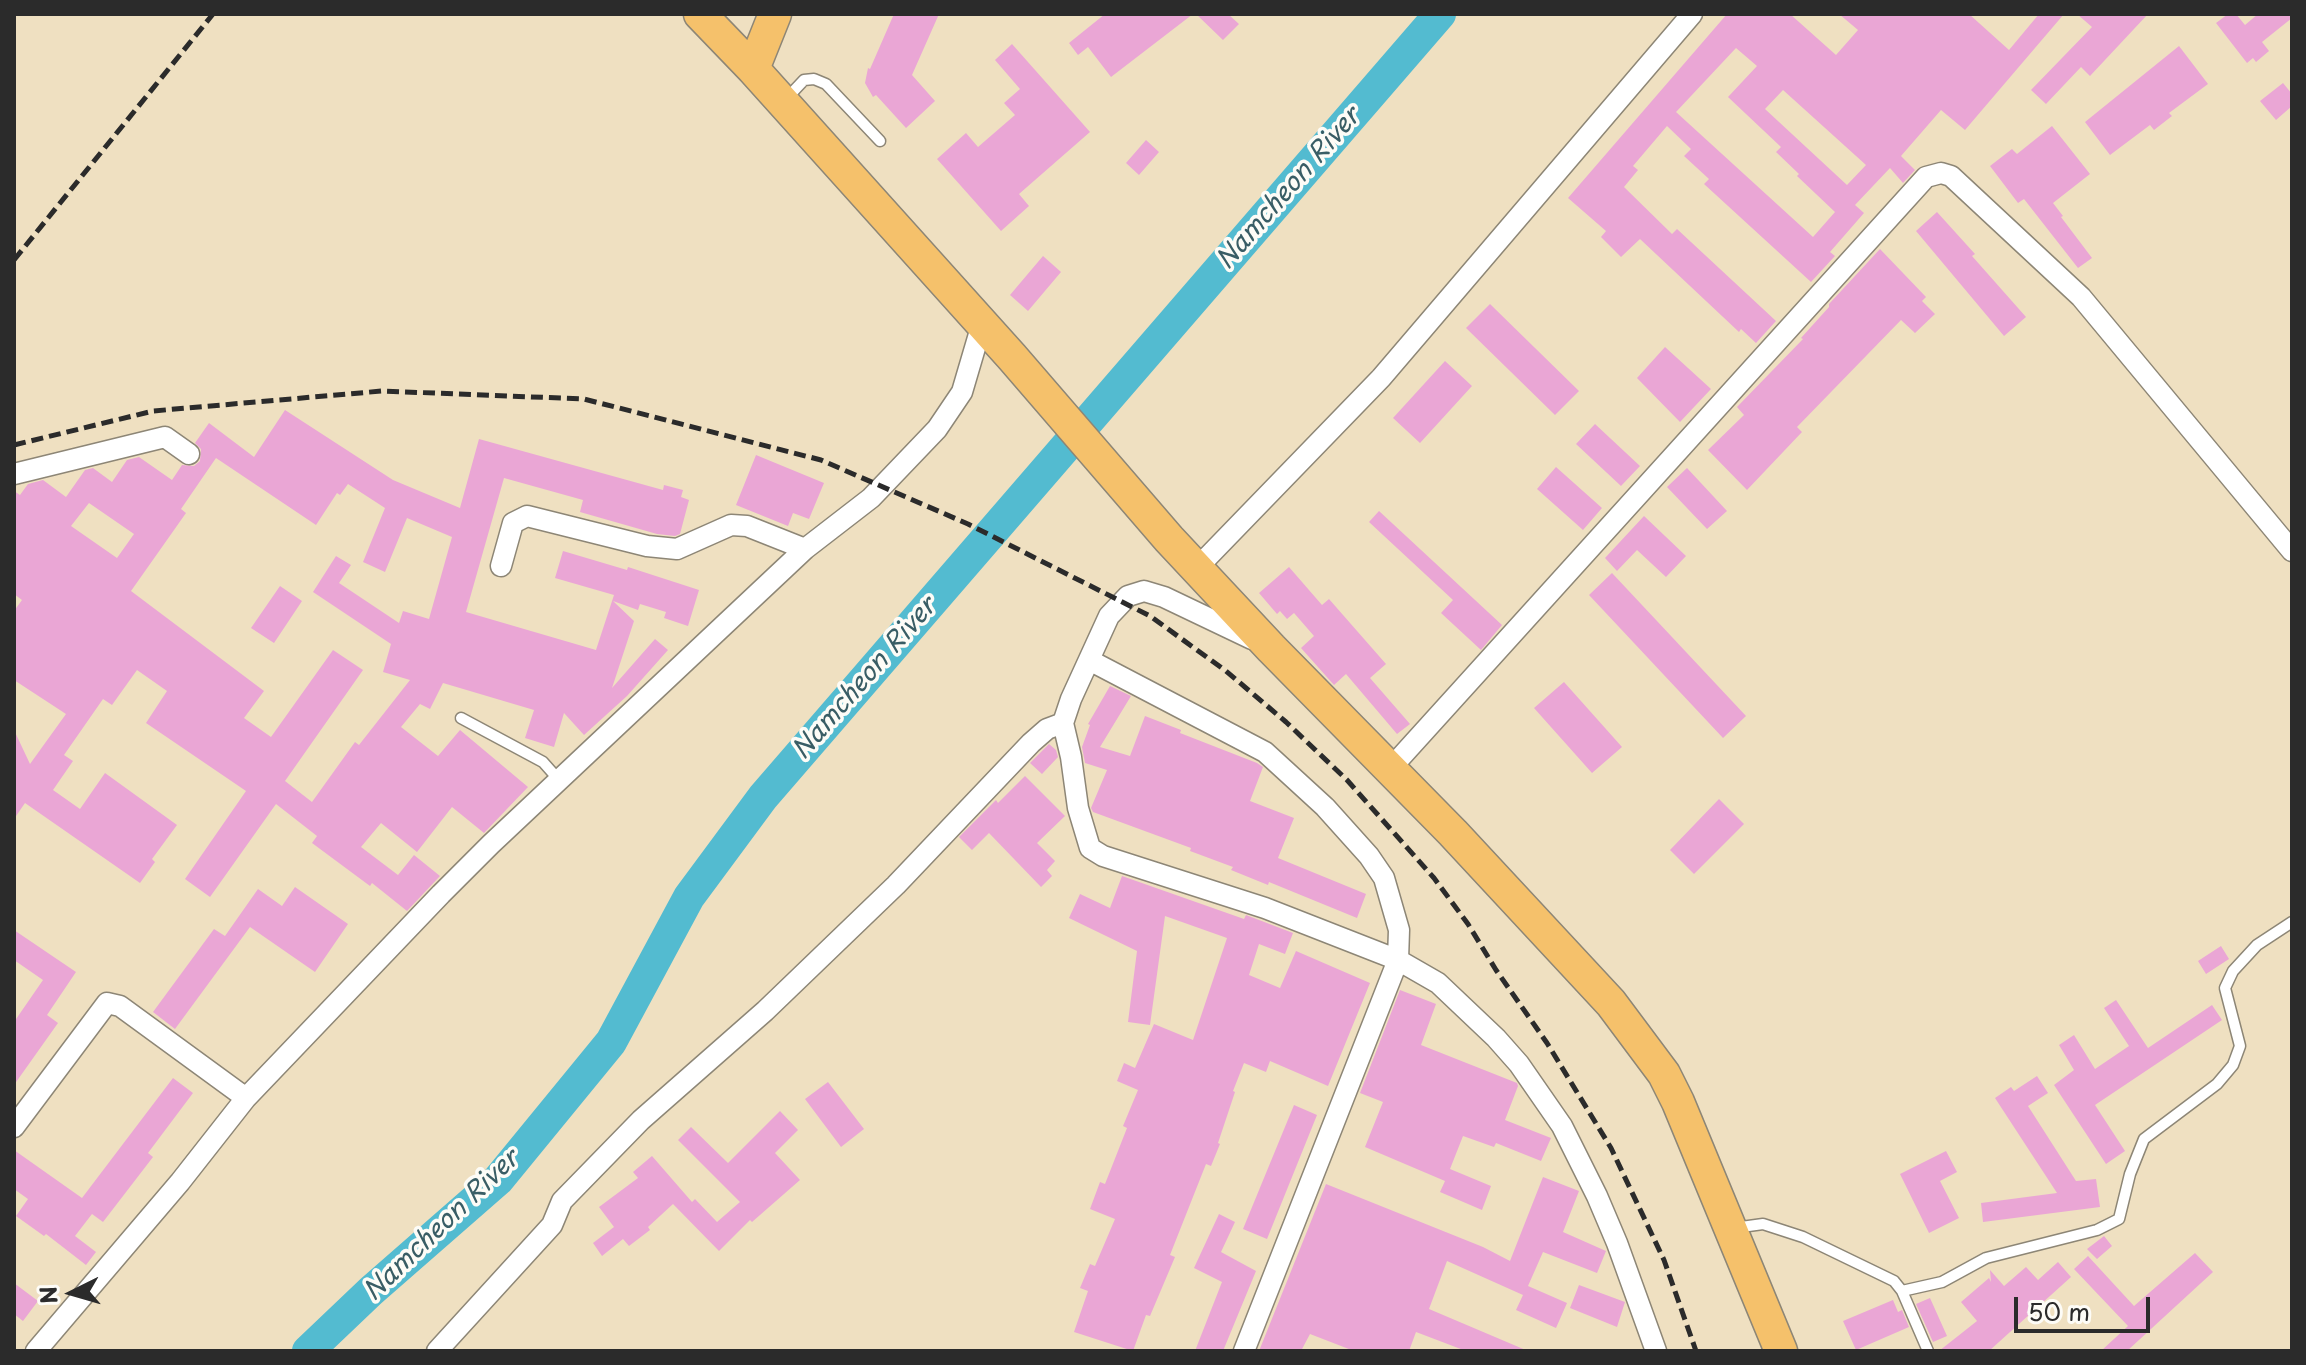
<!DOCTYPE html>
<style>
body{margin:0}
#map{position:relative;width:2306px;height:1365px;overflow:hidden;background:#efe0c1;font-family:"Playpen Sans",sans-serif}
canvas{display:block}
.frame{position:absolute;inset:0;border:16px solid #2b2b2b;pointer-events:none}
.north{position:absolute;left:32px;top:1253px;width:80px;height:80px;-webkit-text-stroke:6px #fdfcf7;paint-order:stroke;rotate:265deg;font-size:22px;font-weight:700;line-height:32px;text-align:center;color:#2b2b2b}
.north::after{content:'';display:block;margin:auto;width:28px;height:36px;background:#2b2b2b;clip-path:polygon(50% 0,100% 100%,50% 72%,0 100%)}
.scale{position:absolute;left:2014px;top:1297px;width:136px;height:36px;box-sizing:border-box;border:4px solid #2b2b2b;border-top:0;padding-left:10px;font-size:24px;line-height:28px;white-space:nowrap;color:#2b2b2b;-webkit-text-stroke:6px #fdfcf7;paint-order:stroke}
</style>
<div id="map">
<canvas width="2306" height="1365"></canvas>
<div class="frame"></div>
<div class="north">N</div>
<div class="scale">50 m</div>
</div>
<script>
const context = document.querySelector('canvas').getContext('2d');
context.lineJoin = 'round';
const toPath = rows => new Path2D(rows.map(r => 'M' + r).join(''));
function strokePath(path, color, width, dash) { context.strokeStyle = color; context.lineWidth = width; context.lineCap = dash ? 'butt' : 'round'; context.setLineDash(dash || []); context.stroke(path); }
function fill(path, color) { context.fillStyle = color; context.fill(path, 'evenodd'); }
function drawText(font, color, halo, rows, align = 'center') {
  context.font = font + ' "Playpen Sans",sans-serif'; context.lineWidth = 7; context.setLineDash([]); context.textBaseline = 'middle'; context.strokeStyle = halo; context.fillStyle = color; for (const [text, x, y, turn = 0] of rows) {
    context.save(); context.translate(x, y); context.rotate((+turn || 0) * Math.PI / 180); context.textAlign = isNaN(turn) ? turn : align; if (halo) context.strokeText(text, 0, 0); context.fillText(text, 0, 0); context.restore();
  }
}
const river = toPath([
 [308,1351,371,1291,498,1180,611,1042,689,897,763,797,1440,14]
]);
const building = toPath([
 [894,14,939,14,912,75,935,101,906,128,876,95,873,97,865,83,868,68,870,69],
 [1105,14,1193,14,1111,77,1088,47,1078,55,1069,43],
 [1196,14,1228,14,1239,24,1223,40],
 [1727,14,1790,14,1836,55,1858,30,1839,14,1969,14,2009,50,2039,14,2064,14,1965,130,1941,110,1901,156,1915,170,1903,183,1890,168,1855,205,1864,213,1830,252,1835,256,1811,282,1704,184,1709,179,1684,156,1691,149,1667,126,1633,166,1638,170,1624,187,1672,234,1677,229,1776,321,1756,343,1741,329,1739,332,1640,239,1621,257,1601,237,1606,231,1568,198],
 [1736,48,1757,66,1728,97,1781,147,1776,152,1799,174,1797,176,1835,212,1813,237,1676,112],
 [1783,90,1866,165,1847,185,1765,109],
 [2077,14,2148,14,2090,76,2081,67,2046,104,2031,90,2092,27],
 [2228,14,2236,14,2245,25,2258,14,2292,14,2292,18,2262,42,2269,51,2256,62,2253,58,2247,63,2216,23],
 [1012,44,1090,132,1019,194,1029,206,1001,231,937,159,966,133,978,147,1015,115,1004,103,1020,89,995,60],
 [2179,46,2208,84,2169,113,2172,116,2154,130,2150,125,2110,155,2085,122],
 [2283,83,2292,94,2292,106,2276,120,2260,101],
 [2052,126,2090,174,2053,203,2063,216,2061,217,2092,258,2078,268,2024,199,2018,203,1990,166,2012,149,2017,154],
 [1146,140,1159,152,1139,175,1126,163],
 [1937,212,1975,254,1972,256,2026,317,2004,336,1916,231],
 [1880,249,1926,297,1922,301,1935,314,1915,333,1901,320,1797,427,1802,432,1747,490,1708,450,1744,415,1737,407,1803,339,1801,338,1829,307,1829,304],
 [1043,256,1061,272,1028,311,1010,295],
 [1490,304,1579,391,1555,415,1466,328],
 [1665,347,1711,389,1680,422,1637,378],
 [1445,361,1472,386,1420,443,1393,418],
 [285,410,393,480,460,508,479,439,663,490,664,485,683,490,681,497,689,500,680,534,675,536,657,534,580,512,583,500,504,478,466,612,596,650,614,595,555,578,563,551,627,570,628,567,699,590,688,626,664,618,666,612,640,604,638,610,613,601,634,621,612,688,655,639,668,650,627,696,584,735,564,713,554,747,525,738,534,710,443,683,430,709,420,704,401,727,438,756,460,730,528,787,484,833,452,807,417,852,381,823,361,847,398,875,414,855,440,876,407,911,372,883,370,886,312,843,317,836,276,804,210,897,185,879,246,791,146,723,167,691,137,670,112,705,103,699,64,755,73,761,53,790,80,809,105,773,177,825,152,859,155,862,140,883,25,803,14,819,14,730,30,764,66,714,14,680,14,611,22,600,14,594,14,491,20,495,28,484,43,480,66,497,85,470,93,468,112,482,127,460,139,457,172,480,182,465,194,466,200,461,201,449,195,443,209,423,254,457],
 [216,458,316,525,337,493,340,495,348,484,385,508,363,562,385,572,407,518,452,537,429,619,403,611,399,623,339,583,351,565,336,556,313,592,391,644,383,672,410,680,359,745,355,742,312,802,285,781,363,670,333,650,271,737,244,718,264,691,131,591,186,513,181,509],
 [89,503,134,534,117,558,71,526],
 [1595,424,1640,466,1621,486,1576,444],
 [756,455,824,483,809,519,793,513,788,526,736,505],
 [1556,467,1602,508,1583,530,1537,489],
 [1687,468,1727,511,1707,529,1667,487],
 [1379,511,1502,625,1481,650,1441,613,1453,600,1369,522],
 [1644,516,1686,556,1666,577,1637,550,1617,571,1605,558],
 [1289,567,1322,605,1329,599,1386,664,1370,678,1410,724,1397,734,1346,674,1334,685,1301,648,1314,636,1294,613,1287,619,1280,611,1277,614,1259,593],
 [1612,573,1746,716,1723,738,1589,595],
 [280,586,302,601,274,643,251,628],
 [1564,682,1622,747,1592,773,1534,708],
 [1110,686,1131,696,1100,747,1130,756,1145,716,1181,730,1180,733,1257,763,1263,767,1250,801,1294,818,1278,858,1366,894,1357,918,1269,882,1268,885,1231,870,1233,867,1190,851,1191,848,1093,812,1091,808,1107,770,1085,763,1082,747,1090,725,1088,724],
 [1049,744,1056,750,1058,757,1042,774,1030,763],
 [1025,776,1065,816,1037,843,1055,861,1047,870,1052,876,1041,887,989,833,972,850,959,837,996,800,998,803],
 [1719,799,1744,824,1694,874,1670,850],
 [1122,876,1244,919,1246,915,1293,933,1285,954,1259,944,1249,975,1280,988,1296,951,1370,983,1328,1086,1270,1061,1266,1072,1244,1063,1233,1091,1235,1092,1218,1143,1220,1144,1211,1166,1206,1164,1170,1255,1175,1257,1150,1316,1146,1315,1133,1351,1074,1332,1088,1291,1080,1288,1090,1264,1095,1266,1115,1219,1090,1209,1100,1182,1105,1184,1127,1128,1123,1126,1138,1090,1117,1081,1124,1063,1135,1068,1154,1024,1193,1040,1227,938,1165,916,1150,1025,1128,1022,1137,951,1069,918,1080,894,1110,908],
 [295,887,348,924,315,972,250,927,175,1029,153,1012,214,929,225,936,258,889,282,906],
 [14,930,76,972,47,1015,58,1023,14,1085,14,1022,43,980,14,960],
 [2221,946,2229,959,2206,974,2198,961],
 [1400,990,1436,1004,1421,1045,1517,1083,1518,1086,1505,1120,1551,1138,1541,1161,1496,1143,1494,1147,1463,1136,1450,1169,1491,1186,1482,1210,1440,1192,1445,1181,1365,1147,1383,1102,1360,1093],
 [2116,1000,2148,1048,2212,1005,2222,1020,2095,1105,2125,1151,2106,1164,2054,1085,2074,1070,2059,1045,2074,1035,2095,1069,2129,1046,2104,1008],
 [2037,1076,2048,1093,2028,1106,2076,1181,2096,1179,2100,1207,1983,1222,1981,1203,2057,1193,1995,1098,2011,1087,2014,1091],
 [173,1078,193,1093,148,1153,153,1157,103,1222,92,1214,75,1236,96,1252,86,1265,46,1234,44,1236,16,1216,28,1199,14,1189,14,1150,82,1198],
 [828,1082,864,1129,841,1147,805,1099],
 [1294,1105,1317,1115,1267,1239,1243,1229],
 [780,1111,798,1130,775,1153,800,1180,752,1222,750,1220,719,1251,673,1204,648,1227,650,1230,629,1246,623,1239,602,1256,593,1243,614,1227,599,1207,638,1178,633,1172,652,1156,692,1202,695,1199,717,1222,740,1202,678,1140,691,1127,728,1163],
 [1946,1151,1957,1172,1940,1181,1959,1218,1929,1233,1900,1174],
 [1543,1177,1579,1191,1563,1232,1606,1251,1597,1273,1543,1252,1528,1286,1567,1303,1556,1328,1516,1310,1523,1295,1447,1261,1429,1309,1528,1351,1466,1351,1416,1332,1409,1351,1354,1351,1310,1334,1301,1351,1259,1351,1326,1184,1483,1247,1510,1261],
 [1219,1214,1235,1222,1221,1252,1256,1271,1223,1351,1195,1351,1222,1282,1194,1268],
 [2104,1236,2112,1246,2097,1259,2087,1249],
 [2195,1253,2213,1272,2127,1351,2101,1351,2128,1326,2074,1269,2088,1256,2134,1306],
 [2058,1262,2071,1277,1989,1351,1939,1351,1977,1321,1961,1302,1989,1278,1991,1282,1990,1270,2004,1286,2026,1267,2038,1280],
 [14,1283,38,1301,23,1321,14,1314],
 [1579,1285,1625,1302,1617,1327,1570,1308],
 [1930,1298,1947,1336,1933,1342,1916,1304],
 [1893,1300,1898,1312,1902,1310,1909,1327,1856,1350,1843,1321]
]);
const lane = toPath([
 [787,98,804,80,814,79,826,84,880,141],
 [461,718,543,762,559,780],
 [1734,1228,1763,1224,1803,1237,1894,1281,1902,1291,1928,1351],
 [1902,1291,1942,1282,1986,1258,2097,1230,2119,1219,2130,1174,2144,1139,2217,1084,2233,1065,2240,1046,2225,988,2233,971,2257,945,2292,922]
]);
const street = toPath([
 [14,474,165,437,189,454],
 [501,566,513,523,527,516,647,546,677,549,731,525,747,526,805,549],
 [1196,569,1381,378,1692,14],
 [1252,639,1164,597,1144,591,1128,596,1109,616,1071,699,1063,723,1071,757,1078,808,1090,848,1103,856,1265,908,1398,960,1438,983,1496,1038,1519,1064,1562,1126,1597,1196,1617,1243,1656,1351],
 [1091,661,1265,752,1325,807,1369,856,1384,878,1399,930,1398,960,1244,1351],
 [1390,769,1926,177,1941,173,1951,176,2081,297,2292,551],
 [14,1127,107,1003,120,1006,246,1098],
 [36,1351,180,1182,246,1098,441,894,491,844,805,549,871,498,937,429,962,392,982,324],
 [437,1351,552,1225,562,1201,641,1120,765,1011,896,885,1031,743,1047,729,1063,723]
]);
const primary = toPath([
 [700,14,753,69,1012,357,1169,539,1271,648,1453,833,1611,1003,1664,1074,1678,1102,1781,1351],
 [753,69,775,14]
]);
const rail = toPath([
 [14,260,213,14],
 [14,445,153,411,382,391,584,399,821,460,968,524,1150,616,1226,671,1286,722,1347,780,1434,878,1468,924,1496,970,1547,1043,1611,1148,1664,1260,1696,1351]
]);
const waterNames = [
 ["Namcheon River",1289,189,-49],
 ["Namcheon River",865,679,-49],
 ["Namcheon River",442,1226,-44]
];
strokePath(river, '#53bbd0', 32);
fill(building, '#eaa6d5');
strokePath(lane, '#8d8676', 13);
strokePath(street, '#8d8676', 23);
strokePath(primary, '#8d8676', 35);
strokePath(lane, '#fff', 10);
strokePath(street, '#fff', 20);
strokePath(primary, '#f5c16b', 32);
strokePath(rail, '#2b2b2b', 5, [12, 6]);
drawText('italic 26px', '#395d65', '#fdfcf7', waterNames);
</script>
